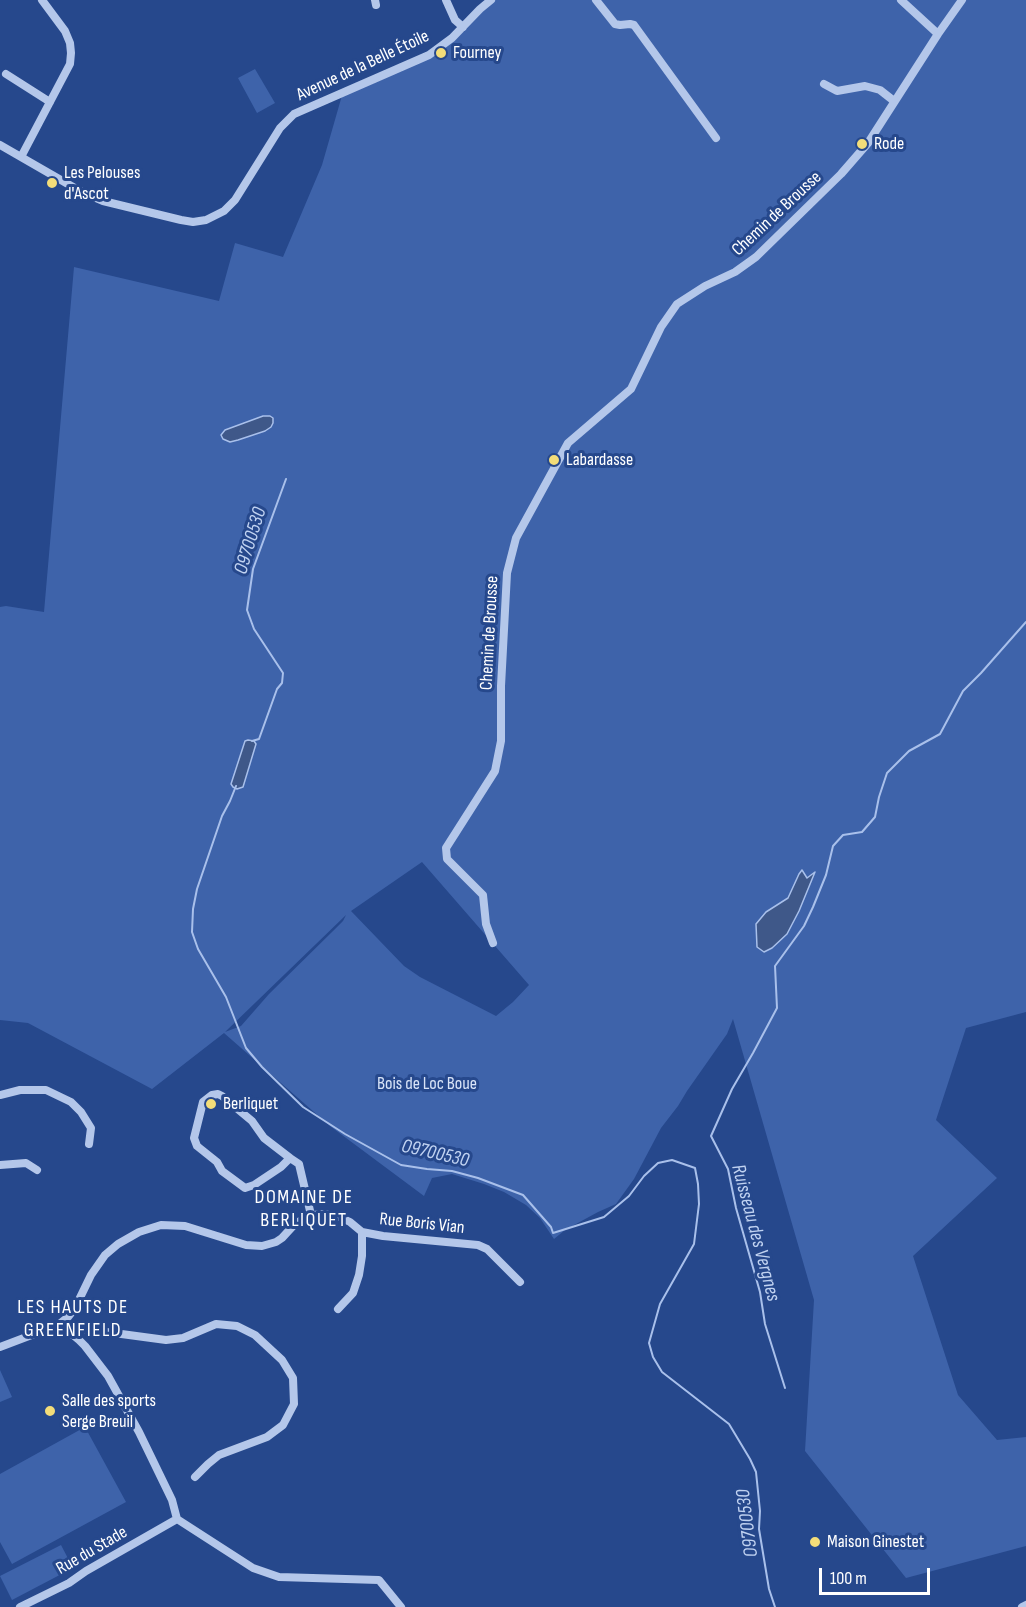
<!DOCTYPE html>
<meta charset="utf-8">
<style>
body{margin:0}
#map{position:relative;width:1026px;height:1607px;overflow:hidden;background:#26488c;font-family:"Sofia Sans Condensed",sans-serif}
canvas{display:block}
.scale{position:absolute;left:819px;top:1568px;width:111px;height:27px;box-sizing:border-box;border:3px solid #fff;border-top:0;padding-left:8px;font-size:18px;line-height:21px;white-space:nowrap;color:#fff;-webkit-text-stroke:4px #26488c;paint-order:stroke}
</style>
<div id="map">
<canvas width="1026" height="1607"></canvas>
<div class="scale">100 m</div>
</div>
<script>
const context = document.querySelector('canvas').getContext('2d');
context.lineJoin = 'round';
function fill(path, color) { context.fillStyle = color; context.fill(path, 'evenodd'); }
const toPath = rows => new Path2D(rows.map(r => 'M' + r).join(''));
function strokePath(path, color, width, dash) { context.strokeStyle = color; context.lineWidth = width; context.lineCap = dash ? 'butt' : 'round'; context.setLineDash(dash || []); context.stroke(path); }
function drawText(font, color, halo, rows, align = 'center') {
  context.font = font + ' "Sofia Sans Condensed",sans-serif'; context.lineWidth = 6; context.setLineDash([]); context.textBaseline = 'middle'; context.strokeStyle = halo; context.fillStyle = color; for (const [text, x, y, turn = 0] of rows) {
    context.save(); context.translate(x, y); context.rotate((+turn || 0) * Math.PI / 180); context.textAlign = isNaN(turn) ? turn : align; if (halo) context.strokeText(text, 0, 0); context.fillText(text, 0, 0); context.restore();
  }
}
const green = toPath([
 [491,0,1026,0,1026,1012,966,1028,936,1120,997,1178,913,1256,958,1395,997,1440,1026,1437,1026,1546,906,1578,805,1451,814,1300,733,1019,727,1034,687,1091,678,1106,661,1128,634,1179,616,1204,598,1212,565,1230,554,1239,540,1218,526,1205,504,1192,484,1184,452,1174,432,1178,424,1196,330,1126,224,1033,152,1089,28,1023,0,1020,0,607,6,606,44,612,74,267,219,301,235,243,283,257,322,165,343,92,431,54],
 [422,862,529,985,513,1002,496,1016,420,977,404,966,351,911],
 [346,915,343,921,333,931,269,994,241,1026,225,1032],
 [255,69,275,103,257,113,238,78],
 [0,1370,12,1397,0,1402],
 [85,1427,126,1502,12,1564,0,1542,0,1474],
 [61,1545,73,1568,12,1600,0,1576]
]);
const water = toPath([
 [263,416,270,416,273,418,273,423,271,427,265,431,238,440,230,442,223,439,221,435,225,430,263,416],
 [248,740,254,741,256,744,243,787,237,789,233,787,231,784,245,741,248,740],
 [802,870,807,878,815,872,799,911,787,934,772,948,764,952,757,947,756,924,766,912,788,898,799,874,802,870]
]);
const stream = toPath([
 [252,741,259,739,277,689,282,683,283,673,254,629,247,610,253,569,286,479],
 [236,786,230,801,222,816,197,889,193,909,192,932,198,949,226,997,246,1048,262,1067,303,1107,345,1134,401,1165,427,1169,452,1171,478,1178,523,1195,551,1227,553,1233,604,1217,629,1196,644,1176,658,1163,672,1160,695,1168,698,1184,699,1204,694,1244,660,1304,649,1343,653,1357,662,1372,729,1424,750,1459,756,1472,760,1511,759,1529,769,1589,775,1607],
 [785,1388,765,1324,760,1292,736,1208,728,1169,711,1136,732,1089,753,1053,777,1008,775,966,804,926,813,907,826,875,833,846,843,835,862,832,875,817,879,797,887,773,909,751,940,734,963,691,981,673,1026,622]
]);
const minor = toPath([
 [375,0,376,5],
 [446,0,455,20,463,27],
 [596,0,615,24,620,25,630,24,634,25,716,138],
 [901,0,938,34],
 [6,74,50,102],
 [824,84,837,91,865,86,880,90,894,101],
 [0,145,80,191,103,201,181,220,193,222,206,220,224,211,235,200,280,128,294,114,429,55,452,38,480,9,491,0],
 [21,157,70,64,71,53,70,43,65,31,42,0],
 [493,943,486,924,483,895,447,859,446,848,495,771,501,741,501,686,507,573,516,538,568,443,631,389,661,327,677,304,705,286,735,272,756,257,841,174,868,143,938,34,962,0],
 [0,1095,20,1090,46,1090,71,1102,81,1112,91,1128,89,1144],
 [290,1158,264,1138,252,1121,222,1096,218,1094,212,1095,203,1102,194,1138,197,1146,217,1162,222,1171,245,1188,254,1185,281,1167,290,1158,299,1164,311,1215],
 [0,1165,26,1163,37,1170],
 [338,1309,353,1293,359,1275,362,1256,362,1232],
 [56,1327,62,1326,166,1340,183,1338,216,1324,237,1326,255,1335,282,1360,293,1378,294,1404,283,1425,267,1437,219,1455,208,1464,195,1477],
 [48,1328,73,1335,79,1340,85,1346,108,1376,139,1432,172,1500,177,1519,253,1568,279,1577,379,1580,401,1607],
 [0,1347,58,1325,68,1317,75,1308,91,1275,105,1255,118,1244,139,1232,161,1225,185,1226,246,1245,262,1246,276,1242,282,1238,293,1226,307,1216,321,1214,335,1215,350,1222,362,1232,383,1236,478,1245,487,1249,520,1282],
 [20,1607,69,1583,86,1571,177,1519],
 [1022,1607,1026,1605]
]);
const markers = [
 [441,53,6,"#f3dd79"],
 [862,144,6,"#f3dd79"],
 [52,183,6,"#f3dd79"],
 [554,460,6,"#f3dd79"],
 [211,1104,6,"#f3dd79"],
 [50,1411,6,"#f3dd79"],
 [815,1542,6,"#f3dd79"]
];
const poiNames = [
 ["Fourney",453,53],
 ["Rode",874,144],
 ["Les Pelouses",64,173],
 ["d'Ascot",64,194],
 ["Labardasse",566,460],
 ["Berliquet",223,1104],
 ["Salle des sports",62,1401],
 ["Serge Breuil",62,1422],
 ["Maison Ginestet",827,1542]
];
const streetNames = [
 ["Avenue de la Belle Étoile",363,66,-25],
 ["Chemin de Brousse",777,214,-43],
 ["Chemin de Brousse",490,633,-87],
 ["Rue Boris Vian",422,1224,6],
 ["Rue du Stade",92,1551,-30]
];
const parkNames = [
 ["Bois de Loc Boue",427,1084]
];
const waterNames = [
 ["O9700530",251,541,-73],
 ["O9700530",435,1154,13],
 ["Ruisseau des Vergnes",755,1233,75],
 ["O9700530",748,1523,-97]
];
const neighbourhoodNames = [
 ["DOMAINE DE",304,1198],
 ["BERLIQUET",304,1221],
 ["LES HAUTS DE",73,1308],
 ["GREENFIELD",73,1331]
];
fill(green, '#3e63aa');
fill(water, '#3f5889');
strokePath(water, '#a9c0eb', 1.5);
strokePath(stream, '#a9c0eb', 2);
strokePath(minor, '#b4c7ea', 8);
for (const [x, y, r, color] of markers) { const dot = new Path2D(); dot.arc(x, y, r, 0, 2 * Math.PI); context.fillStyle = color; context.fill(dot); strokePath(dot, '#26488c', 2); }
drawText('18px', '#fff', '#26488c', poiNames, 'left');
drawText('18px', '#fff', '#26488c', streetNames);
drawText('18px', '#d9e4f8', '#26488c', parkNames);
drawText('italic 20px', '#c0d2f1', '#26488c', waterNames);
context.letterSpacing = '1.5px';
drawText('20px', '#fff', '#26488c', neighbourhoodNames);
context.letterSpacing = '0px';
</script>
